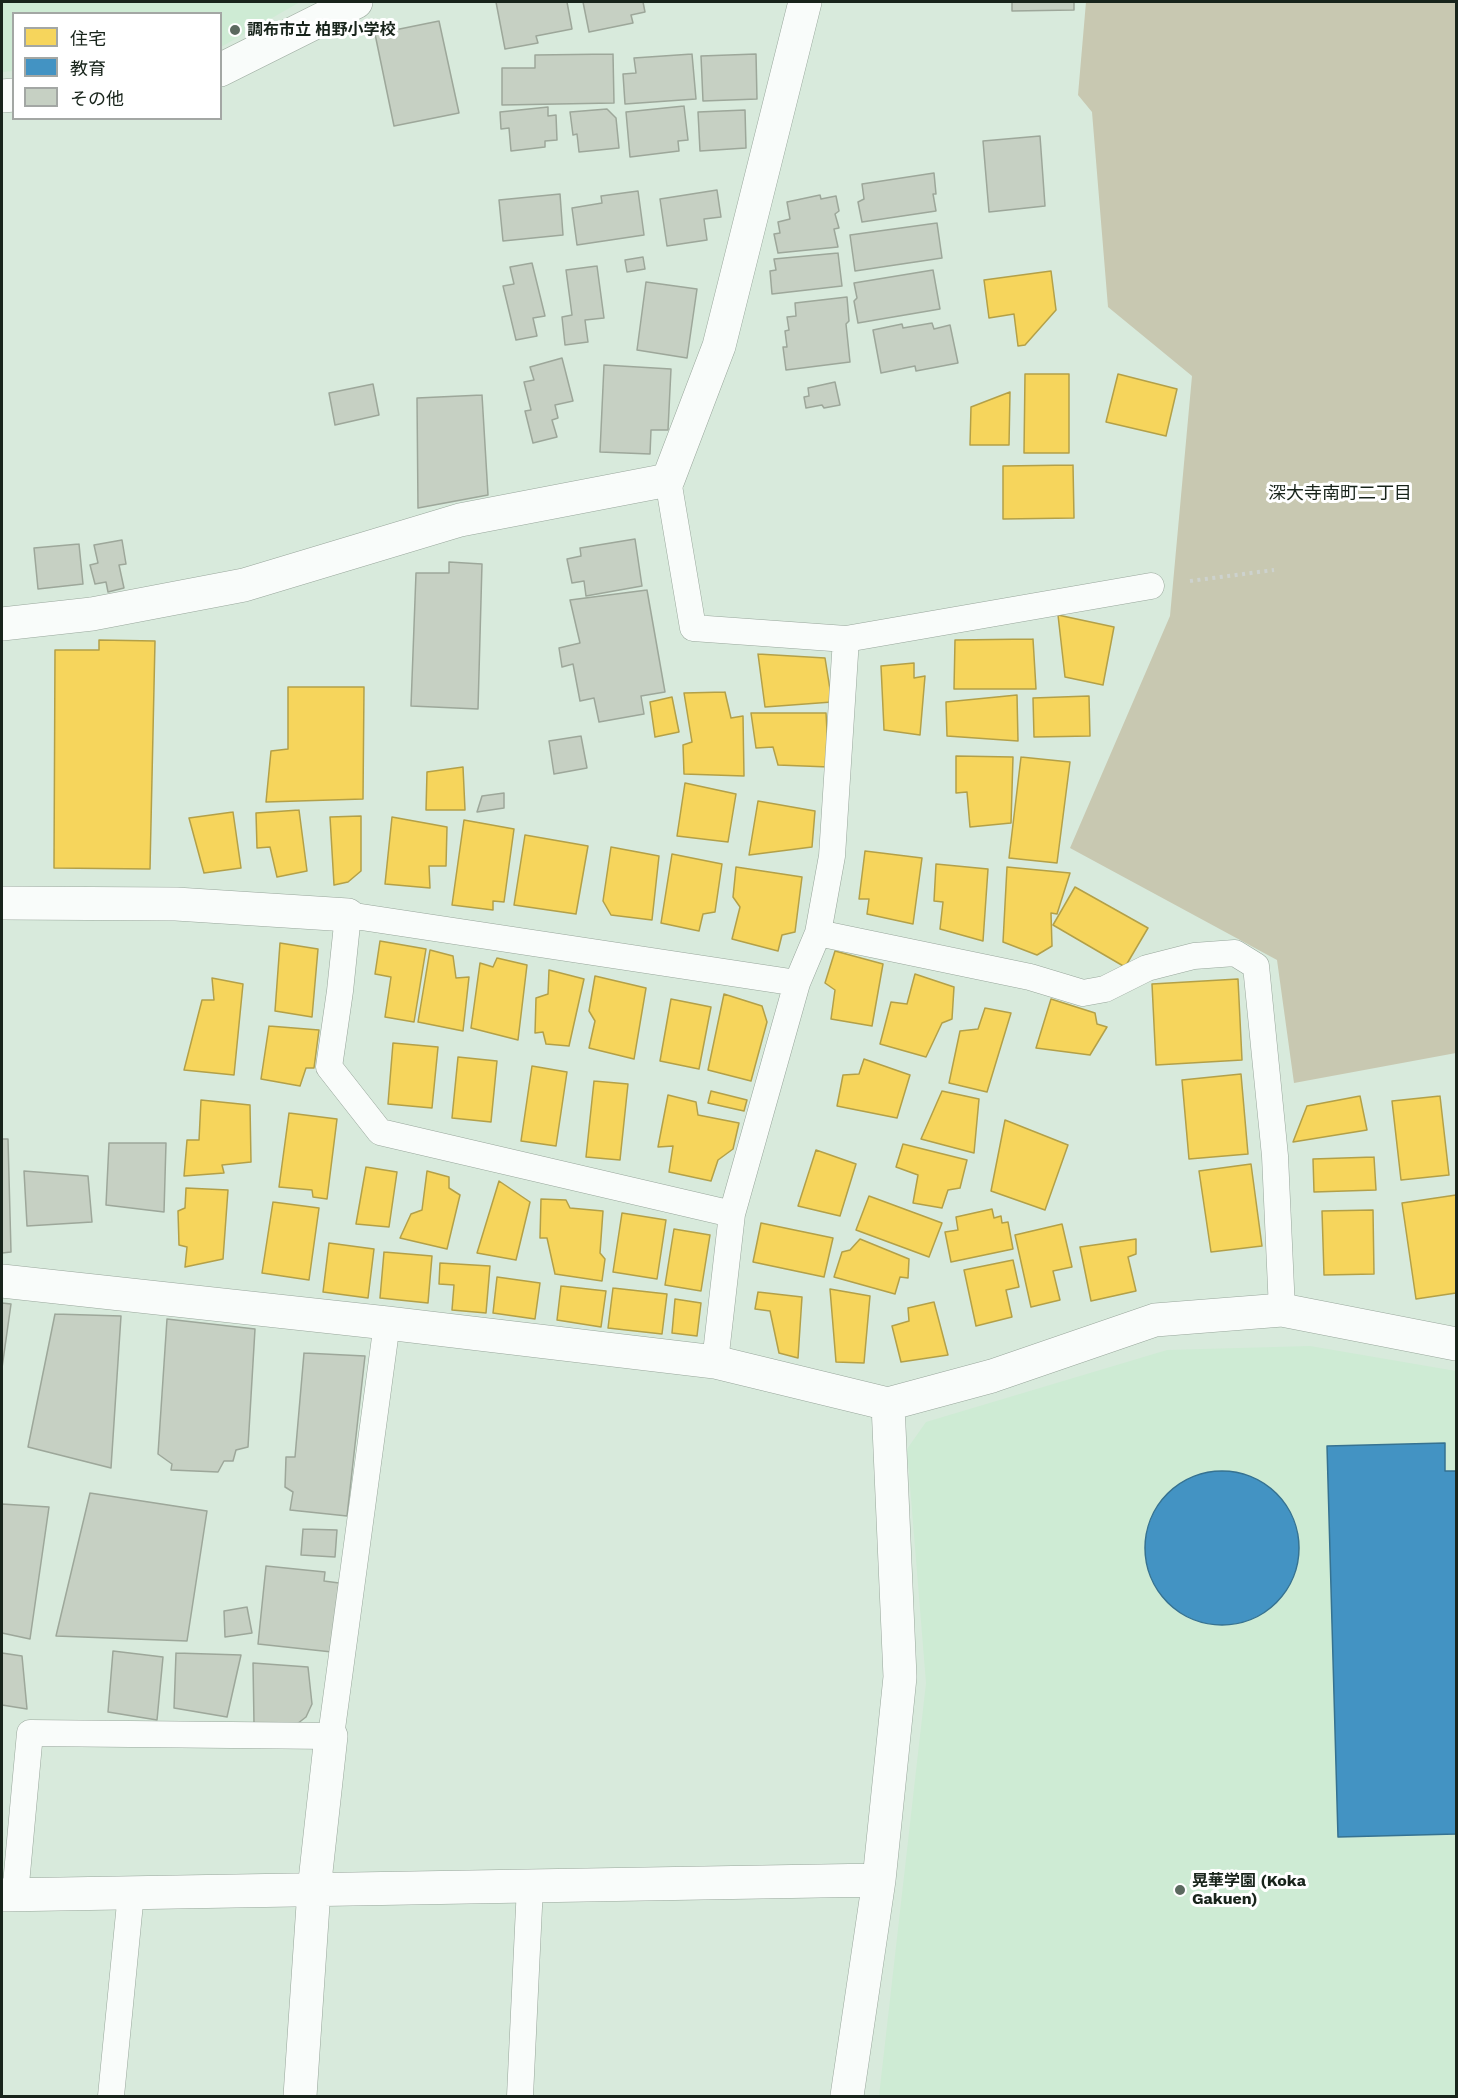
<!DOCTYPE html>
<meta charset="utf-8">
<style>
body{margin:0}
#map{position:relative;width:1458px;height:2098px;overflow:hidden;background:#d8eadc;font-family:"Work Sans","Noto Sans JP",sans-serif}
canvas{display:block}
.frame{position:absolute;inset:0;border:3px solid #18241b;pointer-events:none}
.legend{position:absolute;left:12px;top:12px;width:210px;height:108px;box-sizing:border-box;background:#fff;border:2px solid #a3a7a4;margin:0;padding:8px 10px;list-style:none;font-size:18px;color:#18241b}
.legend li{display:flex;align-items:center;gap:12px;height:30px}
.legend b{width:30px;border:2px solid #a3a7a4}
</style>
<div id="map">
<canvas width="1458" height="2098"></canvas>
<div class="frame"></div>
<ul class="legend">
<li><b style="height:16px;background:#f6d55c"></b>住宅</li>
<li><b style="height:16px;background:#4393c3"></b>教育</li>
<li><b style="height:16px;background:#c6d0c3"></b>その他</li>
</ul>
</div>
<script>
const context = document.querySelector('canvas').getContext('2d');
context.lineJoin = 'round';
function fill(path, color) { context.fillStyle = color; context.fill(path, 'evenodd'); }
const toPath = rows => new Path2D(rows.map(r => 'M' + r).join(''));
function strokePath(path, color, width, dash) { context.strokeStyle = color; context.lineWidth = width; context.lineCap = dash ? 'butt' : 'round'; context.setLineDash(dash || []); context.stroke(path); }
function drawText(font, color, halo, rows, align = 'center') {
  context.font = font + ' "Work Sans","Noto Sans JP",sans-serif'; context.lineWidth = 6; context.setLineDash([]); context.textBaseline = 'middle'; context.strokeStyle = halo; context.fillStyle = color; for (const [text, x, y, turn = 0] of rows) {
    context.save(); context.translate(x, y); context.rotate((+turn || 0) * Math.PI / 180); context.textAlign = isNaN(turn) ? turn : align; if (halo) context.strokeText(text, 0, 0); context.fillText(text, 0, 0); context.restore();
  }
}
const built = toPath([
 [2,2,300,2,221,47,220,14,14,14,13,71,2,72],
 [1310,1346,1456,1371,1456,2096,879,2096,926,1683,907,1449,926,1422,1167,1350]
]);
const forest = toPath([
 [1086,2,1456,2,1456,1053,1294,1083,1277,960,1070,848,1170,616,1192,376,1108,307,1092,112,1078,95]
]);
const homes = toPath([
 [1051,271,1056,310,1025,345,1018,346,1014,314,989,318,984,280,1051,271],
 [1025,374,1069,374,1069,453,1024,453,1025,374],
 [1118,374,1177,389,1166,436,1106,422,1118,374],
 [1010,392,1009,445,970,445,971,407,1010,392],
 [1073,465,1074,518,1003,519,1003,466,1073,465],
 [1058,615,1114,627,1103,685,1065,677,1058,615],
 [1033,639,1036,689,954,689,955,640,1033,639],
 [99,640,155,641,150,869,54,868,55,650,99,650,99,640],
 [758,654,825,658,832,702,765,707,758,654],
 [914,663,914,678,925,676,920,735,884,730,881,666,914,663],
 [288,687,364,687,363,799,266,802,271,751,288,749,288,687],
 [725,692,731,718,743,716,744,776,684,774,683,745,692,742,684,693,725,692],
 [1017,695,1018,741,947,736,946,702,1017,695],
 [1089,696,1090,736,1034,737,1033,698,1089,696],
 [672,697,679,732,655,737,650,702,672,697],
 [751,713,826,713,829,767,778,765,773,747,756,748,751,713],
 [956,756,1013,757,1011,823,970,827,967,792,956,793,956,756],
 [1021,757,1070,762,1057,863,1009,858,1021,757],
 [463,767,465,810,426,810,427,772,463,767],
 [685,783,736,794,728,842,677,836,685,783],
 [758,801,815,811,812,847,749,855,758,801],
 [299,810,307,871,277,877,270,847,257,848,256,813,299,810],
 [233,812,241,868,204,873,189,818,233,812],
 [361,816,361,871,348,882,334,885,330,817,361,816],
 [392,817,447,827,446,866,429,866,430,888,385,884,392,817],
 [464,820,514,829,504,902,493,901,493,910,452,905,464,820],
 [525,835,588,846,576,914,514,905,525,835],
 [611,847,659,856,652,920,611,915,603,901,611,847],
 [865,851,922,858,913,924,867,914,869,899,859,899,865,851],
 [672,854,722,864,715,912,703,914,699,931,661,923,672,854],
 [936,864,988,869,983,941,940,929,943,902,934,901,936,864],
 [736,867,802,877,795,932,782,935,778,951,732,939,740,907,733,897,736,867],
 [1007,867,1070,873,1057,914,1051,913,1052,946,1037,955,1003,942,1007,867],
 [1075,887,1148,928,1125,967,1053,925,1075,887],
 [380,941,426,949,414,1022,385,1017,391,977,375,974,380,941],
 [280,943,318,949,312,1017,275,1011,280,943],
 [430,950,453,956,456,978,469,977,463,1031,418,1022,430,950],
 [835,951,883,964,872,1026,831,1019,835,990,825,983,835,951],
 [497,958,527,965,518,1040,471,1028,480,963,493,967,497,958],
 [549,970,584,979,569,1046,546,1044,543,1032,535,1033,536,998,548,994,549,970],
 [915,974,954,987,952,1019,942,1023,926,1057,880,1044,891,1002,907,1004,915,974],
 [595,976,646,988,634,1059,589,1048,595,1021,589,1011,595,976],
 [212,978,243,984,234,1075,184,1070,202,1000,214,1000,212,978],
 [1238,979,1242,1060,1156,1065,1152,984,1238,979],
 [724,994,762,1006,767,1022,751,1081,708,1070,724,994],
 [671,999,711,1007,699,1069,660,1061,671,999],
 [1051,999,1095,1013,1097,1024,1107,1027,1090,1055,1036,1048,1051,999],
 [985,1008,1011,1013,987,1092,949,1083,960,1031,978,1029,985,1008],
 [269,1026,319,1030,314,1068,306,1068,300,1086,261,1079,269,1026],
 [393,1043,438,1047,432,1108,388,1104,393,1043],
 [458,1057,497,1061,491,1122,452,1118,458,1057],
 [864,1059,910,1075,897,1118,837,1106,843,1075,859,1074,864,1059],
 [532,1066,567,1072,556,1146,521,1141,532,1066],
 [1241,1074,1248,1154,1189,1159,1182,1080,1241,1074],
 [594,1081,628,1084,620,1160,586,1157,594,1081],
 [711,1091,747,1100,744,1111,708,1103,711,1091],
 [942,1091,979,1099,974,1153,921,1139,942,1091],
 [668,1095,696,1102,698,1115,739,1123,733,1149,718,1160,711,1181,669,1172,673,1146,658,1147,668,1095],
 [1360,1096,1367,1130,1293,1142,1307,1106,1360,1096],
 [1440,1096,1449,1175,1401,1180,1392,1101,1440,1096],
 [201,1100,250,1105,251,1162,222,1165,224,1173,184,1176,187,1140,199,1140,201,1100],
 [289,1113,337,1119,327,1199,313,1197,312,1190,279,1187,289,1113],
 [1005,1120,1068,1145,1045,1210,991,1191,1005,1120],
 [903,1144,967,1160,960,1188,948,1190,942,1208,913,1203,918,1175,896,1167,903,1144],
 [816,1150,856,1164,840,1216,798,1206,816,1150],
 [1374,1157,1376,1190,1314,1192,1313,1159,1374,1157],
 [1251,1164,1262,1246,1211,1252,1199,1171,1251,1164],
 [366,1167,397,1172,389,1227,356,1224,366,1167],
 [427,1171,449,1177,449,1188,460,1195,447,1249,400,1238,411,1214,422,1210,427,1171],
 [499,1181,530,1202,516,1260,477,1253,499,1181],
 [186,1188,228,1190,223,1259,185,1267,187,1247,179,1245,178,1211,185,1208,186,1188],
 [1456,1195,1456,1293,1416,1299,1402,1203,1456,1195],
 [869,1196,942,1223,929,1257,856,1230,869,1196],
 [541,1199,566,1200,570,1208,603,1211,600,1253,605,1259,602,1281,555,1274,547,1238,540,1238,541,1199],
 [273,1202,319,1208,309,1280,262,1273,273,1202],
 [992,1209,994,1218,1001,1216,1002,1223,1008,1222,1013,1249,951,1262,945,1232,958,1230,956,1217,992,1209],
 [1373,1210,1374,1274,1324,1275,1322,1211,1373,1210],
 [622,1213,666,1220,657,1279,613,1272,622,1213],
 [761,1223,833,1238,824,1277,753,1262,761,1223],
 [1062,1224,1072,1267,1053,1271,1060,1300,1031,1307,1015,1235,1062,1224],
 [674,1229,710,1235,701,1291,665,1285,674,1229],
 [860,1239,909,1259,908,1278,900,1277,895,1294,834,1277,842,1252,850,1250,860,1239],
 [1136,1239,1136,1254,1128,1257,1136,1291,1091,1301,1080,1247,1136,1239],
 [329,1243,374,1249,368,1298,323,1292,329,1243],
 [384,1252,432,1256,428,1303,380,1298,384,1252],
 [1013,1260,1019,1287,1006,1290,1012,1317,976,1326,964,1270,1013,1260],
 [440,1263,490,1266,486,1313,452,1310,454,1285,439,1284,440,1263],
 [497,1277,540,1283,535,1319,493,1313,497,1277],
 [561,1286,606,1291,601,1327,557,1320,561,1286],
 [613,1288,667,1294,662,1334,608,1328,613,1288],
 [830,1289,870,1296,864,1363,836,1362,830,1289],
 [758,1292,802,1297,798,1358,779,1353,770,1311,755,1309,758,1292],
 [675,1299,701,1303,697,1336,672,1333,675,1299],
 [934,1302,948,1355,901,1362,892,1326,909,1321,908,1308,934,1302]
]);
const schools = toPath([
 [1445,1443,1445,1471,1456,1471,1456,1834,1338,1837,1327,1446,1445,1443],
 '1145 1548a77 77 0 1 1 154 0a77 77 0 1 1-154 0Z'
]);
const building = toPath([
 [496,2,567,2,572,29,536,36,538,43,505,49,496,2],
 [583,2,643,2,645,12,631,15,633,23,589,32,583,2],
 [1012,2,1074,2,1074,10,1012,11,1012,2],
 [439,21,459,113,394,126,375,34,439,21],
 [613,54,614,103,502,105,502,68,535,68,535,55,613,54],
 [692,54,696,99,625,104,623,74,636,73,634,58,692,54],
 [756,54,757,99,703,101,701,56,756,54],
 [684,106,688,140,678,141,679,151,630,157,626,112,684,106],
 [548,107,548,116,556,115,557,140,545,141,545,147,511,151,509,128,501,129,500,112,548,107],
 [607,109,616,118,619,148,579,152,577,134,573,135,570,112,607,109],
 [745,110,746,148,700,151,698,112,745,110],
 [1040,136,1045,206,989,212,983,141,1040,136],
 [934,173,936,194,933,194,936,211,862,222,858,202,864,199,862,184,934,173],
 [717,190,721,217,704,219,707,240,667,246,660,199,717,190],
 [638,191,644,235,577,245,572,208,602,203,601,196,638,191],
 [560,194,563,235,503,241,499,200,560,194],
 [820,195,821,199,836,196,839,211,835,214,839,228,834,229,838,247,778,253,774,234,780,233,778,222,790,219,787,202,820,195],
 [937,223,942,258,855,271,850,235,937,223],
 [838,253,842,286,772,294,770,271,776,270,774,259,838,253],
 [643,257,645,269,627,272,625,260,643,257],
 [532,263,545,316,533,318,537,336,516,340,503,286,514,284,510,267,532,263],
 [597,266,604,318,585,320,588,342,565,345,562,317,572,315,566,270,597,266],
 [933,270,940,309,858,323,854,301,857,298,854,283,933,270],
 [646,282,697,289,687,358,637,350,646,282],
 [847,297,849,321,846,324,850,362,786,370,783,347,787,347,785,331,789,330,787,317,796,316,795,303,847,297],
 [932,323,934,329,950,325,958,363,916,371,915,366,881,373,873,330,902,324,903,328,932,323],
 [562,358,573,401,555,405,558,418,552,420,557,437,533,443,525,411,531,410,524,382,534,380,530,367,562,358],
 [604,365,671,369,668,430,651,430,650,454,600,452,604,365],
 [835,382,840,405,824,408,822,405,806,408,804,397,809,396,808,388,835,382],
 [373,384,379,415,335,425,329,393,373,384],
 [482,395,488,495,418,508,417,398,482,395],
 [635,539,642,586,586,596,584,581,572,583,567,559,581,556,580,548,635,539],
 [122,540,126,564,119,565,124,588,108,592,106,582,95,584,90,565,98,563,94,545,122,540],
 [79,544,83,584,38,589,34,548,79,544],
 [449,562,482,564,478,709,411,706,416,573,449,573,449,562],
 [647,590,665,692,641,696,644,714,599,722,594,698,580,701,573,664,562,667,559,648,580,643,570,600,647,590],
 [581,736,587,768,554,774,549,741,581,736],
 [504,793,504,808,477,812,482,796,504,793],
 [2,1139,8,1139,11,1252,2,1253,2,1139],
 [109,1143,166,1143,164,1212,106,1205,109,1143],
 [24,1171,88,1176,92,1222,27,1226,24,1171],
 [2,1303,11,1304,2,1368,2,1303],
 [55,1314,121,1316,111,1468,28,1447,55,1314],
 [167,1319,255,1329,248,1447,236,1450,233,1461,224,1461,218,1472,171,1470,172,1464,158,1454,167,1319],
 [304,1353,365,1356,347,1516,290,1510,293,1492,285,1487,286,1457,295,1457,304,1353],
 [90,1493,207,1511,187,1641,56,1636,90,1493],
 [2,1504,49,1507,30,1639,2,1633,2,1504],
 [303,1529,337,1530,335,1557,301,1555,303,1529],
 [266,1566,325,1572,324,1581,339,1583,332,1652,258,1644,266,1566],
 [247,1607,252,1633,225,1637,224,1611,247,1607],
 [113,1651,163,1657,157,1720,108,1712,113,1651],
 [2,1653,22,1656,27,1709,2,1705,2,1653],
 [176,1653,241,1655,227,1717,174,1708,176,1653],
 [253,1663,308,1667,312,1704,306,1717,297,1724,254,1724,253,1663]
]);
const path = toPath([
 [1190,581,1274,570]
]);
const service = toPath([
 [668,480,693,628,846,639,1151,586],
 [818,933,1030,977,1083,993,1105,989,1147,968,1194,956,1235,953,1256,966,1275,1156,1282,1310],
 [732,1214,380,1132,329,1067,340,991,348,915,797,983],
 [715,1362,732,1214,797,983,818,933,832,856,846,639],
 [15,1895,30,1733,331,1736,387,1323],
 [111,2096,131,1893],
 [520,2096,530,1886]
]);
const minor = toPath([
 [220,70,356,2],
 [2,96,14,95],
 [2,624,92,614,244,585,460,520,668,480,719,346,805,2],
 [2,903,176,904,348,915],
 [2,1281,387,1323,715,1362,888,1404,992,1376,1155,1320,1282,1310,1456,1344],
 [2,1895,879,1880],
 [300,2096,314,1890,331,1736],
 [847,2096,879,1880,900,1677,888,1404]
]);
const markers = [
 [235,30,6,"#5b695f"],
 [1180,1890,6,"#5b695f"]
];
const poiNames = [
 ["調布市立 柏野小学校",247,30],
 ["晃華学園 (Koka",1192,1881],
 ["Gakuen)",1192,1899]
];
const neighbourhoodNames = [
 ["深大寺南町二丁目",1340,494]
];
fill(built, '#ceebd4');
fill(forest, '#c8c8b1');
fill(homes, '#f6d55c');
strokePath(homes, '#b3a048', 1.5);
fill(schools, '#4393c3');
strokePath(schools, '#367291', 1.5);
fill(building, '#c6d0c3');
strokePath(building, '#9da79a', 1.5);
strokePath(service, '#98a69b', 27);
strokePath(minor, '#98a69b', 34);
strokePath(path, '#cdd2ce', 4, [3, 4.5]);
strokePath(service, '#f9fcfa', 26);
strokePath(minor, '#f9fcfa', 33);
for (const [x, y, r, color] of markers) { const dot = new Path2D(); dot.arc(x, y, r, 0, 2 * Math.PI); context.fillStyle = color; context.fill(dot); strokePath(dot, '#fff', 2); }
drawText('bold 16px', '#18241b', '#fff', poiNames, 'left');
drawText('18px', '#18241b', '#fff', neighbourhoodNames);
</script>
